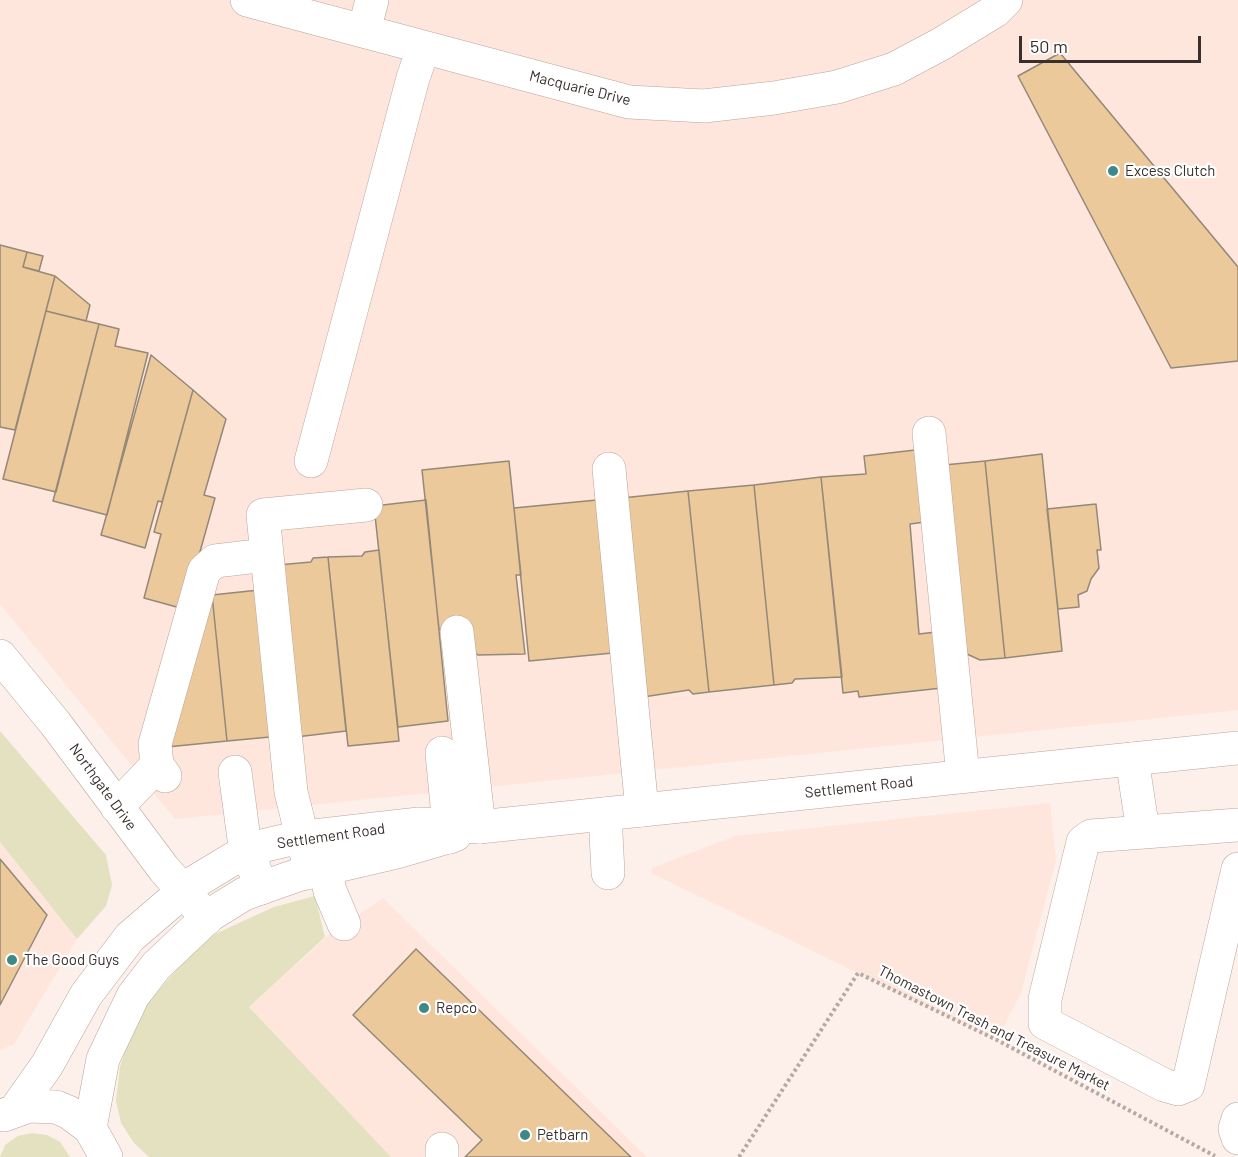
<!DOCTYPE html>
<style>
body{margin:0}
#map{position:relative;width:1238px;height:1157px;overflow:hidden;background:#fdefea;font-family:Barlow,sans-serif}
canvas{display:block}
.scale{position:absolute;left:1019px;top:36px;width:182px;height:27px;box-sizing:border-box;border:3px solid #39302d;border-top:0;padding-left:8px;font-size:18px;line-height:21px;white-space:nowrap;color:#39302d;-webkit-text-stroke:4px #fff;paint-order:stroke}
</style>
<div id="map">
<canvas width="1238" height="1157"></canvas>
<div class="scale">50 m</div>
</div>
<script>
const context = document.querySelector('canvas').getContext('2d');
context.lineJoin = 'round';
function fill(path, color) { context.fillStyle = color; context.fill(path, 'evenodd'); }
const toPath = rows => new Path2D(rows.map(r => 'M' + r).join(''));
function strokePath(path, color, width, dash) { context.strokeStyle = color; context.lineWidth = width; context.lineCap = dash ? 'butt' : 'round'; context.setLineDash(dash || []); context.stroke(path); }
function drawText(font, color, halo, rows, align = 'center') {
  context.font = font + ' Barlow,sans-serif'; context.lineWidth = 4.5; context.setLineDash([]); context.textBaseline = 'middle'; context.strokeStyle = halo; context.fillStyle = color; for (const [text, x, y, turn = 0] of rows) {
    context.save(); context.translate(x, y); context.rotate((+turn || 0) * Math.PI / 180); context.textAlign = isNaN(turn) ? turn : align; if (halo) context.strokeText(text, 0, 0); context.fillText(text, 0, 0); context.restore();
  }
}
const built = toPath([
 [0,0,1238,0,1238,710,175,819,0,604],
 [1050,803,1056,860,1021,993,997,1040,651,873,652,868,735,836],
 [0,842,77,939,14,1044,0,1050],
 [383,898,647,1157,391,1157,249,1007,330,934]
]);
const green = toPath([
 [0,731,106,855,112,885,106,906,77,939,0,842],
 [315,896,325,937,249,1007,391,1157,149,1157,134,1143,121,1123,116,1101,120,1067,130,1035,149,1001,188,957,215,934,274,907],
 [32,1133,47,1135,60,1142,70,1157,0,1157,5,1145,18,1136]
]);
const building = toPath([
 [1060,53,1238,267,1238,361,1171,368,1018,76,1060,53],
 [0,245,27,252,23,267,55,276,15,430,0,427,0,245],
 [27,252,43,256,39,271,23,267,27,252],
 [55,276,90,305,86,321,46,311,55,276],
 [46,311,99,324,56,492,3,479,46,311],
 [99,324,119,329,115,346,148,353,107,515,53,501,99,324],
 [151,355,193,390,162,502,158,501,145,548,101,535,151,355],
 [193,390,226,419,204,495,215,498,184,609,144,598,161,534,154,532,193,390],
 [915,450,925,522,910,524,919,634,936,632,942,688,859,697,858,691,843,693,821,477,866,474,864,456,915,450],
 [1042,454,1062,651,1005,658,985,461,1042,454],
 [509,461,521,575,516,575,525,654,478,655,473,651,466,626,439,629,422,470,509,461],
 [985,461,1005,658,980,660,967,654,944,465,985,461],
 [821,477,842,677,795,679,792,683,774,685,754,485,821,477],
 [754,485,774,685,709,692,688,491,754,485],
 [688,491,709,692,693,694,689,690,643,697,622,498,688,491],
 [426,500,448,721,398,727,374,506,426,500],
 [597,500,613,653,529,661,514,508,597,500],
 [1096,504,1101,550,1097,550,1099,568,1091,579,1087,591,1078,595,1079,607,1058,609,1047,509,1096,504],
 [379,550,399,741,348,746,328,557,362,556,365,552,379,550],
 [328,557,346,731,296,737,278,565,311,562,313,558,328,557],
 [259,590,270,737,227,741,212,595,259,590],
 [212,595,227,741,167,747,212,595],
 [0,859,47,915,0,1005,0,859],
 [416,949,631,1157,465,1157,482,1140,353,1015,416,949]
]);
const path = toPath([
 [739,1157,858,973,997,1040,1215,1156]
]);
const minor = toPath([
 [247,0,629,102,704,106,774,98,837,87,894,69,941,44,995,11,1006,0],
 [364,31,372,0],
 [929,433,963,776],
 [311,461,413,78,423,49],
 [609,469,642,810],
 [457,632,479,827],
 [0,656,55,723,164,869,207,918],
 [442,753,450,837],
 [1132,759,1143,831],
 [235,772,244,839,261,888],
 [165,776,157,765,155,744,204,571,215,561,249,557],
 [117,807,157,765],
 [605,814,608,873],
 [1238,825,1091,836,1083,842,1045,999,1045,1023,1164,1085,1178,1089,1188,1085,1238,869],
 [320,843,330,891,344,924],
 [311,872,291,792,263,515,366,505],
 [1238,1119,1235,1129,1238,1138],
 [442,1149,442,1157]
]);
const major = toPath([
 [16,1109,47,1065,86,995,130,937,193,883,236,857,266,845,296,838,419,824,479,827,1238,748],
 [4,1115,29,1106,56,1107,68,1112,90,1128,106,1157],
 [90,1128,103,1059,133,996,156,966,210,915,244,894,298,875,397,852,455,835]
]);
const markers = [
 [1113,171,6,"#3f8888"],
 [12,960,6,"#3f8888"],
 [424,1008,6,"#3f8888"],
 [525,1135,6,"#3f8888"]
];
const streetNames = [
 ["Macquarie Drive",580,88,14],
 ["Northgate Drive",103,787,54],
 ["Settlement Road",859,787,-6],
 ["Settlement Road",331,836,-8],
 ["Thomastown Trash and Treasure Market",994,1028,27]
];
const poiNames = [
 ["Excess Clutch",1125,171],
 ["The Good Guys",24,960],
 ["Repco",436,1008],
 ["Petbarn",537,1135]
];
fill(built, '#fee6dc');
fill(green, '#e3e1bf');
fill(building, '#ecc99b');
strokePath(building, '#948878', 1.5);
strokePath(minor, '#b9a59c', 34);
strokePath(major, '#b9a59c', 34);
strokePath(path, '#b5a9a4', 4, [3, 3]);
strokePath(minor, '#fff', 33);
strokePath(major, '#fff', 33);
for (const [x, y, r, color] of markers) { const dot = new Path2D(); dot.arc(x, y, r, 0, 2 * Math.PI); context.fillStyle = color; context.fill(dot); strokePath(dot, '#fff', 2); }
drawText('15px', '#39302d', '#fff', streetNames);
drawText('15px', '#39302d', '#fff', poiNames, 'left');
</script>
